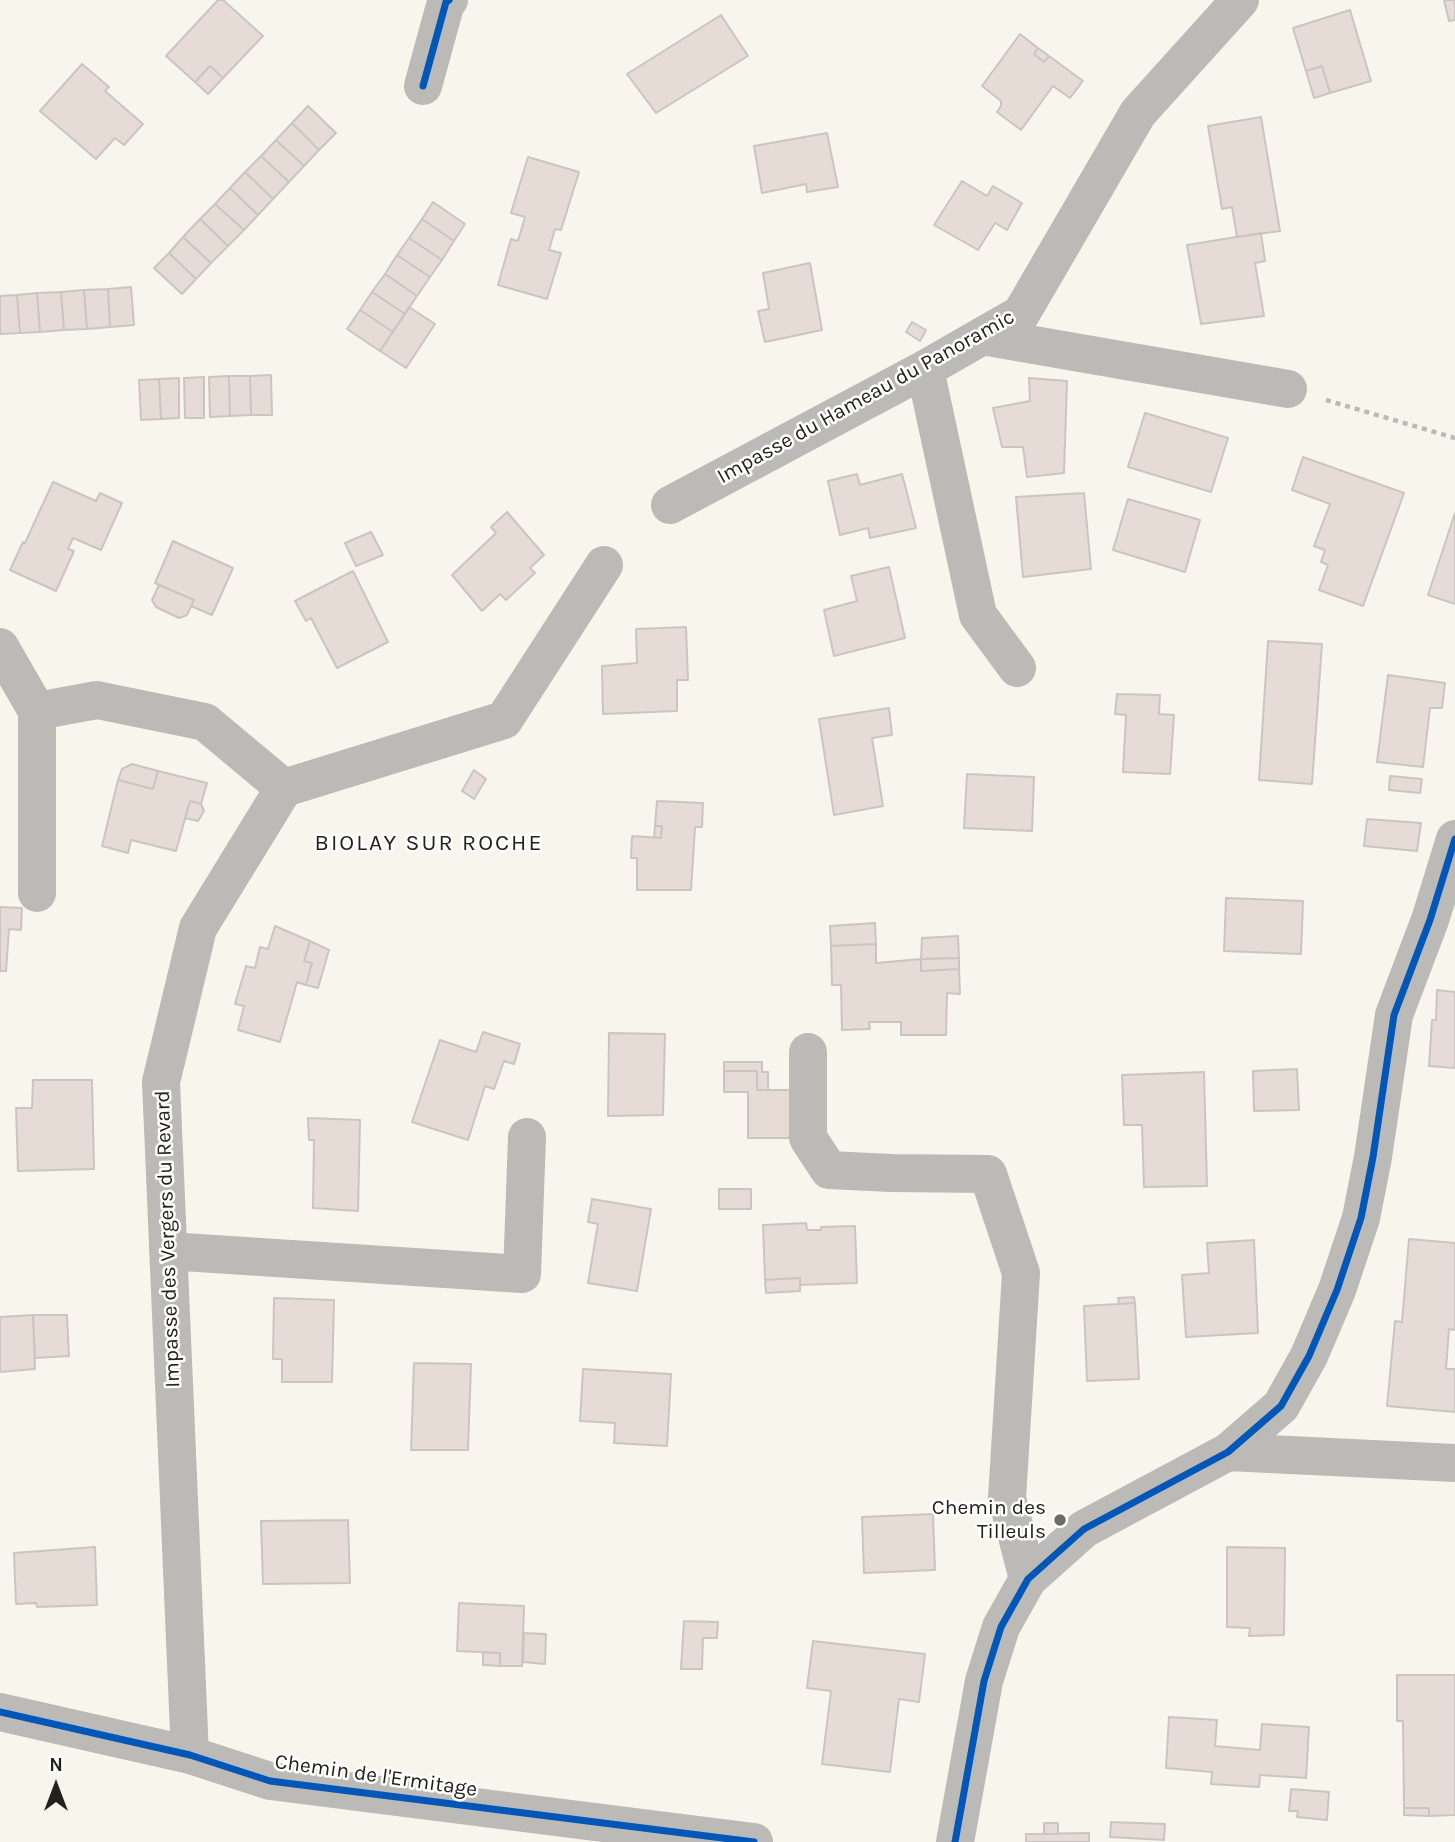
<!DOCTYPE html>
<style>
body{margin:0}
#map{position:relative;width:1455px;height:1842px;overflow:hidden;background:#f8f5ed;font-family:Karla,sans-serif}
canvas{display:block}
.north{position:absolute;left:21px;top:1751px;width:70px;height:70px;-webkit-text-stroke:5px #fff;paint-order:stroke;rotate:0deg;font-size:19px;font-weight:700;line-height:28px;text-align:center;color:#23211b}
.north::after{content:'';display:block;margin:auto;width:24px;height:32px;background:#23211b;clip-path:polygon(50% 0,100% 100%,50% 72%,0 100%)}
</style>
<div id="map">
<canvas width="1455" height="1842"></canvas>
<div class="north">N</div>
</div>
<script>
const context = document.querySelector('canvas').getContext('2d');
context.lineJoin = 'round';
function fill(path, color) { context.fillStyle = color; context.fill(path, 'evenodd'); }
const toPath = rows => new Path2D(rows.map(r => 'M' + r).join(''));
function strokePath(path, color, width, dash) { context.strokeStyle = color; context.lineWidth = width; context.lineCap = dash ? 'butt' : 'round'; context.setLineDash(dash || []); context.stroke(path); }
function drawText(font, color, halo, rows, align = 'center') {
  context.font = font + ' Karla,sans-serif'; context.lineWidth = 5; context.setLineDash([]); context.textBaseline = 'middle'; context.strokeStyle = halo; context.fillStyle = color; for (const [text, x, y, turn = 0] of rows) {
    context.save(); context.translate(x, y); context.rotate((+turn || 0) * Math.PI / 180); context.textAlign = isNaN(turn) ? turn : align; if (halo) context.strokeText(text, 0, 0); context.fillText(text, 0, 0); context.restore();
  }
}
const building = toPath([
 [218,0,223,0,263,36,223,78,210,66,195,82,166,56,218,0],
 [1444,0,1455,0,1455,20,1449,21,1444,0],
 [1350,10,1371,81,1330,93,1322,66,1306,71,1293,28,1350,10],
 [721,15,748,56,656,113,627,74,721,15],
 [1020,34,1038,48,1034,54,1044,62,1049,56,1083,81,1070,98,1053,86,1021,130,997,112,1001,106,1001,101,982,86,1020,34],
 [1038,48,1049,56,1044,62,1034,54,1038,48],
 [82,64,109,87,105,91,143,124,124,145,115,138,96,159,40,111,82,64],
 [210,66,223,78,208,94,195,82,210,66],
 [1322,66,1330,93,1314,98,1306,71,1322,66],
 [308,106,336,133,319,150,292,123,308,106],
 [1261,117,1280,231,1237,237,1232,207,1222,209,1208,126,1261,117],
 [292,123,319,150,304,166,276,140,292,123],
 [827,133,838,187,807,192,806,184,762,193,754,146,827,133],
 [276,140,304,166,289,182,261,156,276,140],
 [261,156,289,182,273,199,245,172,261,156],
 [528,157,579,172,561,230,555,229,549,250,561,253,547,299,498,285,511,239,518,241,525,217,511,213,528,157],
 [245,172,273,199,258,215,230,188,245,172],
 [962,181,987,196,993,186,1022,203,1007,230,995,223,978,250,934,225,962,181],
 [230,188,258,215,244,230,215,204,230,188],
 [433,202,465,224,454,241,422,219,433,202],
 [215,204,244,230,228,246,200,219,215,204],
 [200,219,228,246,211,263,183,237,200,219],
 [422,219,454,241,442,260,409,238,422,219],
 [1261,233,1265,261,1255,263,1264,316,1201,324,1187,245,1261,233],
 [183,237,211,263,196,279,169,253,183,237],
 [409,238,442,260,430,277,397,255,409,238],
 [169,253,196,279,182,294,154,268,169,253],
 [397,255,430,277,417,296,385,274,397,255],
 [810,263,822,330,765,342,758,311,769,309,763,273,810,263],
 [385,274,417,296,405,314,372,292,385,274],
 [131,287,134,325,110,327,108,289,131,287],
 [108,289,110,327,87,329,84,290,108,289],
 [84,290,87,329,64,330,61,292,84,290],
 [61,292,64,330,40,332,37,293,61,292],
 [372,292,405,314,393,332,360,310,372,292],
 [37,293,40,332,20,333,17,295,37,293],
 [17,295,20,333,0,334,0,296,17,295],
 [409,307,435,324,406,368,380,351,409,307],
 [360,310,393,332,380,351,347,329,360,310],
 [912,322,926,330,920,341,906,332,912,322],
 [271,375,272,415,251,415,250,376,271,375],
 [229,376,250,376,251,415,230,416,229,376],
 [229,376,230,416,210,417,209,377,229,376],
 [204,377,204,418,185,418,184,378,204,377],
 [179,378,179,418,161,419,159,379,179,378],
 [1029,378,1067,381,1064,473,1027,477,1023,447,1002,447,993,408,1030,401,1029,378],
 [159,379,161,419,141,420,139,380,159,379],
 [1145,413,1228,438,1211,492,1128,467,1145,413],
 [1303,457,1404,493,1363,606,1319,590,1328,565,1321,562,1325,550,1314,546,1330,504,1292,490,1303,457],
 [857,474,860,485,902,474,916,528,870,538,868,528,840,535,828,481,857,474],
 [53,482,96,501,100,493,122,503,101,550,73,538,68,549,74,551,56,591,10,570,23,542,25,543,53,482],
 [1084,493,1091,569,1023,577,1016,497,1084,493],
 [1128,499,1200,520,1185,572,1113,550,1128,499],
 [507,512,544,555,530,568,535,573,506,600,500,594,482,611,452,575,496,533,491,527,507,512],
 [1455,513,1455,604,1428,595,1455,513],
 [371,532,383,555,356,566,345,543,371,532],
 [173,541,233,568,212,615,191,606,194,600,155,583,173,541],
 [889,567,905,638,834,656,824,610,857,601,851,576,889,567],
 [353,571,388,642,337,668,311,618,306,621,295,601,353,571],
 [159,585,194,600,187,615,179,618,156,607,152,600,159,585],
 [686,627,688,680,677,680,677,711,603,714,602,666,637,663,636,629,686,627],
 [1268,641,1322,644,1312,784,1259,780,1268,641],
 [1388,675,1445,683,1442,708,1430,708,1423,767,1377,762,1388,675],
 [1117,694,1160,695,1159,714,1174,715,1170,774,1123,772,1126,715,1115,714,1117,694],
 [889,708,892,735,872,738,883,806,834,815,819,719,889,708],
 [132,764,158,771,153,789,118,780,122,769,132,764],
 [474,770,486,779,474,799,462,791,474,770],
 [158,771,207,783,201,804,190,801,176,851,131,840,128,853,102,846,118,780,153,789,158,771],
 [967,774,1034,777,1032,831,964,828,967,774],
 [1390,776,1422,779,1420,793,1389,790,1390,776],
 [190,801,201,804,204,811,198,821,185,818,190,801],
 [657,801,703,803,702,827,695,827,691,890,637,890,637,858,631,858,632,836,661,838,662,826,655,826,657,801],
 [1367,819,1421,823,1417,851,1364,846,1367,819],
 [655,826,662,826,661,838,654,837,655,826],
 [1226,898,1303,901,1301,954,1224,951,1226,898],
 [0,907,22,908,21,930,9,929,6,971,0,971,0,907],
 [875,923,876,944,831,946,830,926,875,923],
 [275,926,310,941,304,961,312,963,306,985,297,982,280,1042,238,1030,244,1006,235,1004,246,966,255,968,260,947,268,949,275,926],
 [958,936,959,958,921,959,922,938,958,936],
 [310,941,329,950,318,988,306,985,312,963,304,961,310,941],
 [876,944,876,963,921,959,921,971,959,969,960,994,947,993,946,1035,901,1035,901,1022,869,1022,870,1029,842,1030,841,985,832,985,831,946,876,944],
 [959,958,959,969,921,971,921,959,959,958],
 [1437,990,1455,992,1455,1068,1429,1066,1432,1020,1436,1020,1437,990],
 [483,1032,520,1044,514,1064,504,1061,494,1089,485,1086,468,1140,412,1122,440,1040,476,1052,483,1032],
 [609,1033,665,1034,663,1115,608,1116,609,1033],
 [724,1062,762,1062,762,1072,768,1072,768,1090,757,1090,757,1071,724,1071,724,1062],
 [1297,1069,1299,1110,1254,1111,1253,1071,1297,1069],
 [724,1071,757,1071,757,1090,796,1090,796,1138,748,1138,748,1092,724,1092,724,1071],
 [1204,1072,1207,1186,1144,1187,1142,1125,1124,1125,1122,1075,1204,1072],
 [33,1080,92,1080,94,1169,18,1171,16,1108,32,1108,33,1080],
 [308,1118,360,1120,358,1211,313,1208,314,1140,309,1140,308,1118],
 [719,1189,751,1189,751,1209,719,1209,719,1189],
 [592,1199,651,1209,637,1291,588,1283,598,1224,588,1222,592,1199],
 [806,1223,807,1230,821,1230,821,1227,855,1226,857,1283,800,1285,800,1278,765,1280,763,1225,806,1223],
 [1409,1239,1455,1243,1455,1330,1449,1329,1446,1369,1455,1369,1455,1412,1387,1406,1395,1321,1402,1322,1409,1239],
 [1254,1240,1258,1333,1186,1337,1182,1275,1209,1273,1207,1243,1254,1240],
 [800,1278,800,1291,766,1293,765,1280,800,1278],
 [1134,1297,1135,1303,1119,1304,1118,1298,1134,1297],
 [274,1298,334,1300,332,1382,282,1382,282,1359,273,1359,274,1298],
 [1135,1303,1139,1379,1087,1381,1084,1306,1135,1303],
 [33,1315,67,1315,69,1356,35,1358,33,1315],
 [33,1315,35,1369,0,1372,0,1317,33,1315],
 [414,1363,471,1364,468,1450,411,1450,414,1363],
 [583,1369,671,1374,667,1446,614,1443,615,1423,580,1421,583,1369],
 [933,1514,935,1570,864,1573,862,1517,933,1514],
 [348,1520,350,1583,263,1584,261,1521,348,1520],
 [95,1547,97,1605,37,1607,36,1603,16,1604,14,1553,95,1547],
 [1227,1547,1285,1548,1284,1635,1249,1636,1250,1628,1227,1627,1227,1547],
 [459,1603,524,1606,522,1666,500,1666,500,1653,457,1651,459,1603],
 [684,1621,718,1622,717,1638,703,1638,702,1669,681,1669,684,1621],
 [524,1633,546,1634,545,1664,523,1662,524,1633],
 [813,1641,925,1654,919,1702,899,1699,890,1772,822,1764,831,1691,807,1688,813,1641],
 [483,1652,500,1653,500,1666,483,1665,483,1652],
 [1397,1675,1455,1675,1455,1815,1429,1816,1429,1808,1404,1808,1403,1721,1397,1721,1397,1675],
 [1169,1717,1217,1720,1215,1746,1260,1750,1262,1724,1309,1727,1306,1778,1260,1775,1259,1787,1211,1784,1212,1772,1166,1768,1169,1717],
 [1291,1789,1329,1792,1327,1820,1297,1817,1298,1811,1289,1811,1291,1789],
 [1404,1808,1429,1808,1429,1816,1404,1815,1404,1808],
 [1111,1822,1165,1824,1164,1840,1110,1837,1111,1822],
 [1044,1823,1058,1823,1058,1834,1044,1834,1044,1823],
 [1089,1833,1089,1842,1026,1842,1026,1834,1089,1833]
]);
const path = toPath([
 [1326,400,1455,438]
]);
const minor = toPath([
 [423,86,446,2,449,0],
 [982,336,1288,389],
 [925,369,978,615,1017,668],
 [670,505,925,369,1021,314,1138,113,1240,0],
 [0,647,37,711,97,700,205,722,284,788],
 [37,711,37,893],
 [808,1052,808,1138,829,1170,891,1173,988,1174,1021,1273,1007,1498,1028,1579],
 [168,1251,522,1274,527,1137],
 [1228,1452,1455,1463],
 [0,1712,190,1755,270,1781,754,1842],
 [190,1755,161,1082,198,928,284,788,504,720,604,565],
 [955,1842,984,1681,1001,1627,1028,1579,1084,1529,1228,1452,1281,1406,1309,1356,1337,1290,1361,1218,1373,1157,1394,1015,1430,920,1455,839]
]);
const cycleway = toPath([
 [423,86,446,2,449,0],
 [0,1712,190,1755,270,1781,754,1842],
 [955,1842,984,1681,1001,1627,1028,1579,1084,1529,1228,1452,1281,1406,1309,1356,1337,1290,1361,1218,1373,1157,1394,1015,1430,920,1455,839]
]);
const markers = [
 [1060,1520,7,"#6e6b64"]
];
const streetNames = [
 ["Impasse du Hameau du Panoramic",866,397,-29],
 ["Impasse des Vergers du Revard",168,1239,-92],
 ["Chemin de l'Ermitage",376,1776,8]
];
const poiNames = [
 ["Chemin des",1046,1508],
 ["Tilleuls",1046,1532]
];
const neighbourhoodNames = [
 ["BIOLAY SUR ROCHE",429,843]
];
fill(building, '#e7dbd6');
strokePath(building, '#cac5c1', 2);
strokePath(path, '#bbb9b5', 4.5, [5, 5]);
strokePath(minor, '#bbbab7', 38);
strokePath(cycleway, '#0057b8', 7);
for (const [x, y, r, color] of markers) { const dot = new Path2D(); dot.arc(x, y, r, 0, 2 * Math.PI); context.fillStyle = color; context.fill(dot); strokePath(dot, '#fff', 2.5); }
drawText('21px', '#23211b', '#fff', streetNames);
drawText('21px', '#23211b', '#fff', poiNames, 'right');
context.letterSpacing = '2px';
drawText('23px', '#23211b', '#fff', neighbourhoodNames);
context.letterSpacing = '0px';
</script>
